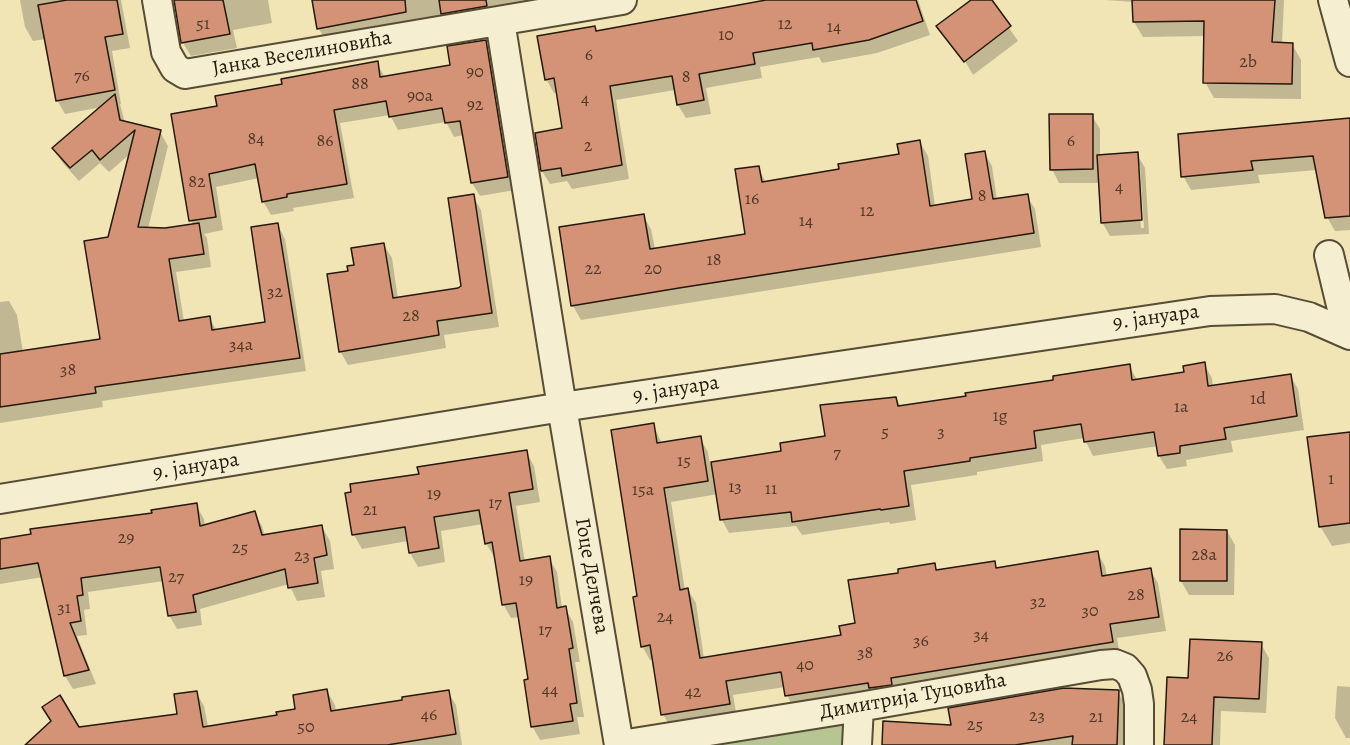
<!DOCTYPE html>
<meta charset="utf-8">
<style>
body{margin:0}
canvas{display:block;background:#f1e5b6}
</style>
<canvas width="1350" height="745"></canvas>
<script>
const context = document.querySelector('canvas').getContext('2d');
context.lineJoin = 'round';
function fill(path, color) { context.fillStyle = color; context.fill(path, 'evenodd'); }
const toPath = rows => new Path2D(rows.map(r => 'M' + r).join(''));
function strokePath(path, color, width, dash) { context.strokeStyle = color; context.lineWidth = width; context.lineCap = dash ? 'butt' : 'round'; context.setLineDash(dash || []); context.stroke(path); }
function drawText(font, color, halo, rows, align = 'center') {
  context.font = font + ' Alegreya,serif'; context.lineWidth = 4.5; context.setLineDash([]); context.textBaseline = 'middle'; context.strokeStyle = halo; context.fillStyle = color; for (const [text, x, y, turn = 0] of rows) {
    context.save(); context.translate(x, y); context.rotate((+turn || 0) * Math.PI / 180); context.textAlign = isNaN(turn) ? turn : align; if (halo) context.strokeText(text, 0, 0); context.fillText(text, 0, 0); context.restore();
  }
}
const green = toPath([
 [848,721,846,745,699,745]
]);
const shadow = toPath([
 [20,0,121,0,130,48,112,51,121,104,120,104,125,123,160,132,168,146,147,233,194,225,191,221,219,107,284,86,377,63,385,78,452,66,486,41,493,55,515,190,480,196,472,183,464,135,454,137,446,122,398,130,390,115,340,123,354,198,293,208,294,211,271,215,263,201,259,178,216,187,223,230,204,234,207,238,211,267,176,272,184,321,209,318,217,331,267,323,278,225,285,239,306,371,102,401,103,407,0,423,0,302,9,301,17,315,23,352,101,340,109,238,130,154,109,172,100,163,79,181,62,162,54,148,102,107,65,114,57,100,46,39,33,41,25,27],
 [175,0,268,0,272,23,233,30,237,48,191,56,183,43],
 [314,0,585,0,327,42,319,29],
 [775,0,918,0,930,35,877,53,822,63,819,57,760,67,762,78,706,88,711,114,686,118,678,105,675,90,616,100,629,179,572,189,567,181,550,184,542,171,564,129,558,92,554,93,546,79,594,27,597,32],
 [974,0,990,0,1018,41,973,75,965,61,957,13],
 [1105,0,1284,0,1282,44,1292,44,1301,60,1301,99,1214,98,1205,82,1205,36,1143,37,1134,22,1134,2],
 [1092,116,1100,129,1100,156,1137,154,1145,168,1149,234,1110,236,1102,222,1100,183,1059,183,1052,169],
 [1137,166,1140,166,1144,228,1141,228],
 [1350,124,1350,230,1335,231,1327,217,1317,170,1258,175,1260,183,1191,190,1183,176],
 [920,142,928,156,935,206,973,201,984,152,992,166,997,200,1027,196,1035,209,1041,247,581,320,573,306,561,229,643,215,651,229,655,249,747,235,758,167,766,183,841,171,901,156],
 [473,196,481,210,499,327,444,335,446,348,348,365,340,351,350,272,384,245,392,258,398,299,459,290,463,287],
 [1204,364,1212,378,1213,387,1290,375,1298,389,1304,430,1231,441,1233,452,1186,460,1187,466,1167,469,1159,456,1158,446,1093,456,1084,438,1041,445,1043,461,977,472,977,475,911,485,916,520,890,524,889,522,802,535,796,526,729,533,722,520,718,494,671,502,685,590,688,590,696,603,704,659,842,636,857,625,900,574,934,565,938,571,994,563,997,569,1097,552,1105,566,1107,577,1150,570,1158,583,1166,631,1117,638,1120,656,794,709,787,695,785,687,733,695,737,718,671,728,663,714,654,659,650,660,642,646,639,598,653,424,662,444,700,438,708,452,710,464,783,453,826,437,896,398,901,407,1055,381,1129,366,1138,381,1186,374],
 [1350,433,1350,543,1332,546,1320,526],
 [526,452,534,466,540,502,516,506,525,562,549,558,557,572,562,608,565,608,573,622,580,662,575,662,584,717,577,717,580,734,540,740,532,726,530,680,520,617,511,618,503,604,496,557,494,557,486,543,483,524,441,531,445,562,418,567,410,553,408,541,362,549,354,535,347,494],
 [196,505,204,519,205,527,254,513,262,526,265,536,322,527,330,541,334,569,321,571,325,597,297,601,289,584,200,609,202,625,177,629,169,615,164,581,88,592,90,609,84,610,87,635,77,636,96,684,73,689,65,676,43,577,0,584,0,541],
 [1181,531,1227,531,1235,545,1234,595,1189,595,1181,581],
 [1261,644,1269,658,1266,713,1221,711,1220,745,1166,745,1190,679],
 [1337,686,1350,687,1350,745,1350,738,1346,738,1335,718],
 [327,691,335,705,336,712,404,702,448,692,456,705,462,745,27,745,79,728,179,715,196,692,204,706,208,726,212,725,213,727,278,716,297,710],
 [1118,692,1126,706,1124,745,884,745,952,726]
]);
const building = toPath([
 [67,0,117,0,123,34,105,37,115,90,56,101,38,5,67,0],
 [174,0,223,0,230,34,181,43,174,0],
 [312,0,405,0,406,12,317,29,312,0],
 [439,0,486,0,487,6,441,14,439,0],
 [766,0,916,0,923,21,869,40,813,50,812,43,753,53,755,64,699,74,704,100,677,105,672,76,610,86,622,165,562,176,561,168,541,171,535,133,562,128,554,78,545,80,537,36,595,26,596,31,766,0],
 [971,0,992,0,1011,26,964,62,936,26,971,0],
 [1132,0,1275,0,1272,42,1293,43,1292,84,1203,83,1204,21,1133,22,1132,0],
 [486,40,508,177,471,183,460,121,445,123,442,108,389,117,386,101,334,110,347,184,287,194,287,197,262,202,255,164,209,174,216,217,189,221,171,114,217,106,215,96,282,84,281,79,378,61,380,77,450,65,447,46,486,40],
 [115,94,120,120,161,130,138,227,165,228,199,223,204,254,169,259,179,321,210,316,212,330,265,322,251,227,278,223,300,358,95,387,96,393,0,407,0,354,100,339,84,241,108,237,135,130,100,160,92,150,70,168,52,148,115,94],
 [1049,114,1093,114,1093,169,1050,170,1049,114],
 [1350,118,1350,216,1325,218,1313,156,1251,161,1253,170,1181,177,1178,134,1350,118],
 [920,140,930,206,972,199,965,154,985,151,993,199,1028,194,1034,233,679,288,571,306,559,227,644,214,650,249,745,234,735,169,759,166,762,182,839,169,838,164,899,154,897,144,920,140],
 [1138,152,1142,220,1101,223,1097,155,1138,152],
 [474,194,492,313,437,321,439,335,339,352,327,274,348,271,347,266,354,265,351,248,384,243,393,298,458,288,461,286,448,198,474,194],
 [1205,362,1208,386,1291,374,1297,416,1224,428,1226,439,1180,446,1180,453,1158,456,1154,432,1084,442,1081,424,1034,431,1036,448,970,458,970,461,904,471,909,506,881,510,880,509,792,522,791,512,720,520,711,462,781,451,780,443,825,436,820,405,896,397,898,406,966,396,965,393,1053,380,1053,376,1130,364,1132,380,1184,372,1183,366,1205,362],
 [654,423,657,443,701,436,708,481,664,488,680,590,688,588,700,658,841,635,839,626,855,623,848,580,898,573,898,569,935,563,936,570,995,561,996,568,1098,551,1102,576,1151,568,1159,617,1110,624,1113,642,891,678,892,685,869,688,868,683,785,696,781,672,726,681,730,704,661,715,650,645,641,647,633,597,637,596,611,430,654,423],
 [1350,432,1350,523,1319,527,1307,437,1350,432],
 [527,450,533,489,509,493,520,561,550,556,557,608,566,606,573,648,569,649,577,703,570,704,573,721,531,727,524,680,528,679,516,603,502,605,492,542,485,544,479,510,434,517,439,548,409,553,405,527,352,535,345,493,351,492,350,484,419,474,417,467,527,450],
 [197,503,200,526,255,511,262,535,322,525,327,555,314,558,318,583,288,588,285,569,193,595,196,612,168,616,160,567,81,578,83,595,77,596,81,621,70,623,89,670,64,676,38,563,0,569,0,539,31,534,30,529,152,513,151,510,197,503],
 [1180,529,1227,530,1227,581,1180,581,1180,529],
 [1190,639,1262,642,1259,699,1214,697,1212,745,1164,745,1167,677,1188,678,1190,639],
 [1064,688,1119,690,1117,745,1072,745,1073,736,1015,745,882,745,883,721,951,725,948,708,1064,688],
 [327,689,331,711,402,700,402,697,449,690,456,734,387,745,25,745,51,721,42,707,60,695,79,727,177,714,174,694,197,691,203,727,277,715,276,712,295,709,293,695,327,689]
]);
const minor = toPath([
 [157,0,166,52,175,68,185,74,622,0],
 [1333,0,1350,62],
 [500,21,562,407,619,745],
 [1329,255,1348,334],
 [0,499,562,407,1210,311,1275,309,1309,317,1350,335],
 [621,745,859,707,1101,665,1115,664,1125,668,1132,676,1137,690,1139,704,1139,745],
 [857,745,859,707]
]);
const numberNames = [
 ["51",203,25],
 ["12",785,25],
 ["14",834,28],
 ["10",726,36],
 ["6",589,56],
 ["2b",1248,63],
 ["90",475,73],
 ["76",82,77],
 ["8",686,78],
 ["88",360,85],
 ["90a",420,97],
 ["4",585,100],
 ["92",475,106],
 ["84",256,140],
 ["86",325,142],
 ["6",1071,142],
 ["2",588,147],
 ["82",197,183],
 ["4",1119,188],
 ["8",982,197],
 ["16",752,200],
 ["12",867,212],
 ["14",806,222],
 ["18",714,261],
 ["22",593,270],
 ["20",653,270],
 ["32",275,293],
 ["28",411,317],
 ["34a",241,346],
 ["38",68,371],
 ["1d",1258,400],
 ["1a",1181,408],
 ["1g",1000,417],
 ["5",885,433],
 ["3",941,433],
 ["7",837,454],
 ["15",684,462],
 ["1",1331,480],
 ["13",735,488],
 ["11",771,490],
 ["15a",643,491],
 ["19",434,495],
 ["17",495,504],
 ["21",370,511],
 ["29",126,539],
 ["25",240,549],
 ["28a",1204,556],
 ["23",302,557],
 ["27",176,578],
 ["19",526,581],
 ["28",1136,596],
 ["32",1038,603],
 ["31",64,609],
 ["30",1090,612],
 ["24",665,618],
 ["17",545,631],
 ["34",981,636],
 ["36",921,642],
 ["38",865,654],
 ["26",1225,657],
 ["40",805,666],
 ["44",550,691],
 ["42",693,693],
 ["46",429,716],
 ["23",1037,717],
 ["21",1096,718],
 ["24",1189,718],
 ["25",975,726],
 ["50",306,728]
];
const streetNames = [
 ["Јанка Веселиновића",302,54,-10],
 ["9. јануара",1156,318,-8],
 ["9. јануара",676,390,-9],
 ["9. јануара",196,467,-9],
 ["Гоце Делчева",591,576,80],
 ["Димитрија Туцовића",913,697,-10]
];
fill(green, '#b6c591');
fill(shadow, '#0003');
fill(building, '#d49376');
strokePath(building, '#24190b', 1.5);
strokePath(minor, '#574c36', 32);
strokePath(minor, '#f6eed0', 28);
drawText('18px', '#503826', null, numberNames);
drawText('21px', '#24190b', '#f6eed0', streetNames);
</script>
